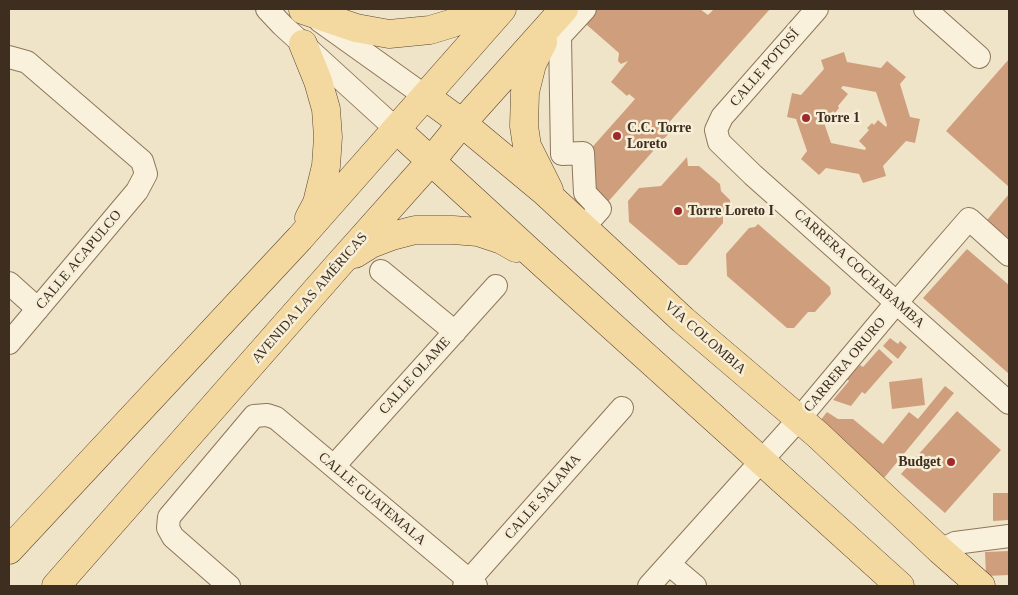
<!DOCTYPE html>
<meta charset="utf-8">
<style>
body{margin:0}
#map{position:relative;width:1018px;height:595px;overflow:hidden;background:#f0e4c8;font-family:Georgia,serif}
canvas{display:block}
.frame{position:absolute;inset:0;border:10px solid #3d2e20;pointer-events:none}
</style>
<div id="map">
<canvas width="1018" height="595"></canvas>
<div class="frame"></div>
</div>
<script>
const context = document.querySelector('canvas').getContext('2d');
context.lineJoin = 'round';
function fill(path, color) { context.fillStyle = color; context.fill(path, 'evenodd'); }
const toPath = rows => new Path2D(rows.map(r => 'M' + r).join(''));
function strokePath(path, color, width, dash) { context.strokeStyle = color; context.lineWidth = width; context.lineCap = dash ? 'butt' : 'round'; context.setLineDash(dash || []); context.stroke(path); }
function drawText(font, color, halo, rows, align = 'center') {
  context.font = font + ' Georgia,serif'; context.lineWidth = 5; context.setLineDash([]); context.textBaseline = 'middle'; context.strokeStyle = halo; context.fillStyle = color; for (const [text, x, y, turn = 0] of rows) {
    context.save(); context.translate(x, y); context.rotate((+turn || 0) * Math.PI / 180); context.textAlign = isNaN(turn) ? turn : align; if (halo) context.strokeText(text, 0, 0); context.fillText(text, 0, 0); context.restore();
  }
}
const building = toPath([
 [590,9,700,9,708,15,714,9,770,9,665,127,670,132,607,203,588,187,587,153,635,99,629,94,627,96,611,82,628,61,621,64,618,61,619,53,580,19],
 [844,52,847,62,881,68,887,61,906,77,900,84,910,117,920,119,915,143,906,141,883,166,886,176,863,183,859,174,826,168,819,175,801,159,807,151,796,119,787,117,792,93,801,95,824,69,821,60],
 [843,86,876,92,887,125,886,127,878,120,874,125,872,123,867,128,869,130,859,141,866,148,865,150,831,143,820,111,822,109,829,116,833,111,835,113,839,108,838,106,848,94,841,88],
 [1009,59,1009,187,946,131],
 [687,157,688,166,699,166,720,184,721,191,730,200,731,207,723,215,723,223,687,265,679,265,629,222,628,201,639,188,661,186],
 [1009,194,1009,239,987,220],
 [758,224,830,287,831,294,815,312,808,312,794,328,787,328,727,276,726,254,749,228,755,227],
 [967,249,1009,285,1009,374,923,298],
 [890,338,898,344,900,341,907,347,898,359,883,346],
 [879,349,893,362,865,394,862,392,851,406,833,400,849,381,847,379,860,365,863,367],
 [922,378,925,405,892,409,889,382],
 [945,386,954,393,884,478,819,422,827,412,838,419,853,419,883,444,909,412,918,419],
 [957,411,1001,450,945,513,901,474],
 [993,493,1009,493,1009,520,993,521],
 [1009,551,1009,575,986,576,985,552]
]);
const minor = toPath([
 [267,9,282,25,396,129],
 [817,9,722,117,716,130,719,142,753,175,1009,403],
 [925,9,979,57],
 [320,21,425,96],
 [9,57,27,62,142,161,146,174,137,191,9,343],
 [583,228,600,209,585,193,583,153,562,154,560,36,585,9],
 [381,271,455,332],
 [9,283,38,309],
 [334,466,496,286],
 [940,550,955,543,1009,536],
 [669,564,695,586],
 [229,586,173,537,168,528,169,517,254,416,267,415,276,418,476,586],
 [464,586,622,408],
 [649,586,799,419,897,302,969,219,1009,255]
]);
const major = toPath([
 [303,10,356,28,389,34,430,30,453,23,475,9],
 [543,42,532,64,525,92,524,126,527,146,549,190],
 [303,44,318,81,326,109,328,137,326,166,317,203,309,218],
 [425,96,462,123,545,192,683,320,818,435,940,550,981,586],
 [396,129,540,261,900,586],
 [355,254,371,244,392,236,415,230,453,230,478,232,502,240,516,248],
 [9,550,300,238,502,9],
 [56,586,341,262,431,161,462,123,564,9]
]);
const markers = [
 [806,118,5,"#9e2a2b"],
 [617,136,5,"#9e2a2b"],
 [678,211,5,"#9e2a2b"],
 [951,462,5,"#9e2a2b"]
];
const streetNames = [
 ["CALLE POTOSÍ",765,68,-49],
 ["CALLE ACAPULCO",79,260,-50],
 ["CARRERA COCHABAMBA",859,269,42],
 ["AVENIDA LAS AMÉRICAS",310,298,-49],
 ["VÍA COLOMBIA",705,338,41],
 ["CARRERA ORURO",845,365,-50],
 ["CALLE OLAME",415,376,-48],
 ["CALLE SALAMA",543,497,-49],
 ["CALLE GUATEMALA",372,499,40]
];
const poiNames = [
 ["Torre 1",816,118],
 ["C.C. Torre",627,128],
 ["Loreto",627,144],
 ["Torre Loreto I",688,211],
 ["Budget",941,462,"right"]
];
fill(building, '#cf9f7d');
strokePath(minor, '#8d765c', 24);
strokePath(major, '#5b4430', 29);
strokePath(minor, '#faf1dc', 22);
strokePath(major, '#f3d9a0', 28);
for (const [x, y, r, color] of markers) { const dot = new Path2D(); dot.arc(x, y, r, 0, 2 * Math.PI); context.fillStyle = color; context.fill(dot); strokePath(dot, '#f7eed8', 2); }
drawText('14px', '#3d2e20', '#f7eed8', streetNames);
drawText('bold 14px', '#3d2e20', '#f7eed8', poiNames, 'left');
</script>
